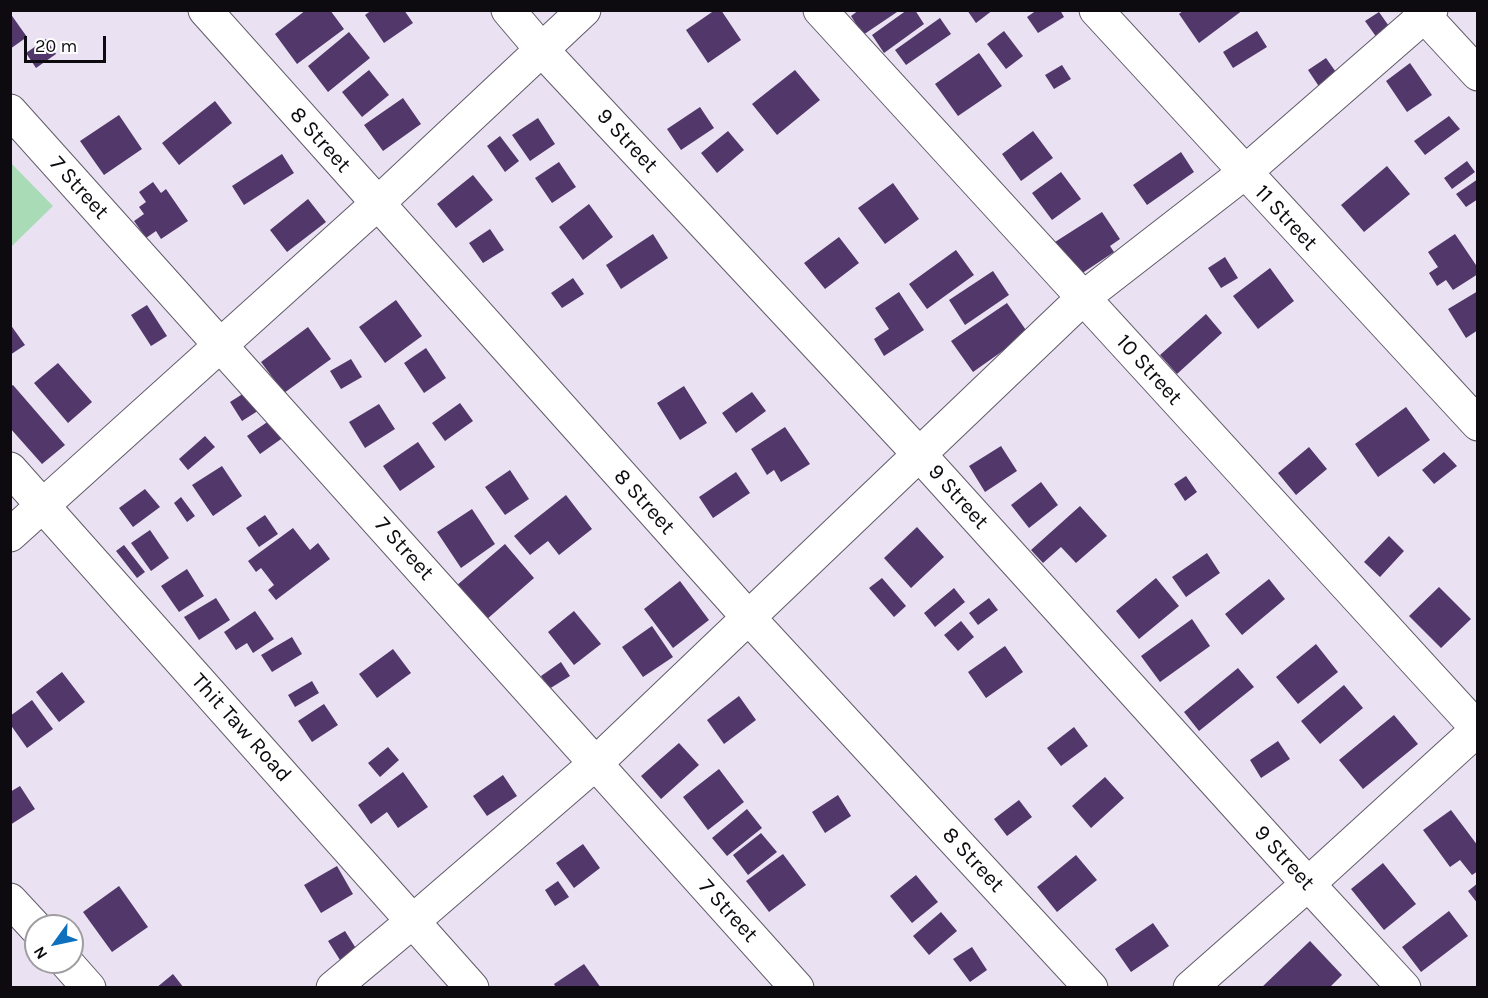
<!DOCTYPE html>
<style>
body{margin:0}
#map{position:relative;width:1488px;height:998px;overflow:hidden;background:#eae2f2;font-family:Karla,sans-serif}
canvas{display:block}
.frame{position:absolute;inset:0;border:12px solid #0e0b10;pointer-events:none}
.north{position:absolute;left:24px;top:914px;width:60px;height:60px;box-sizing:border-box;background:#fff;border:2px solid #9f9d9f;border-radius:50%;rotate:237deg;font-size:16px;font-weight:700;line-height:24px;text-align:center;color:#0e0b10}
.north::after{content:'';display:block;margin:auto;width:21px;height:27px;background:#0f70bd;clip-path:polygon(50% 0,100% 100%,50% 72%,0 100%)}
.scale{position:absolute;left:24px;top:36px;width:82px;height:27px;box-sizing:border-box;border:3px solid #0e0b10;border-top:0;padding-left:8px;font-size:18px;line-height:21px;white-space:nowrap;color:#0e0b10;-webkit-text-stroke:4px #fff;paint-order:stroke}
</style>
<div id="map">
<canvas width="1488" height="998"></canvas>
<div class="frame"></div>
<div class="north">N</div>
<div class="scale">20 m</div>
</div>
<script>
const context = document.querySelector('canvas').getContext('2d');
context.lineJoin = 'round';
function fill(path, color) { context.fillStyle = color; context.fill(path, 'evenodd'); }
const toPath = rows => new Path2D(rows.map(r => 'M' + r).join(''));
function strokePath(path, color, width, dash) { context.strokeStyle = color; context.lineWidth = width; context.lineCap = dash ? 'butt' : 'round'; context.setLineDash(dash || []); context.stroke(path); }
function drawText(font, color, halo, rows, align = 'center') {
  context.font = font + ' Karla,sans-serif'; context.lineWidth = 6; context.setLineDash([]); context.textBaseline = 'middle'; context.strokeStyle = halo; context.fillStyle = color; for (const [text, x, y, turn = 0] of rows) {
    context.save(); context.translate(x, y); context.rotate((+turn || 0) * Math.PI / 180); context.textAlign = isNaN(turn) ? turn : align; if (halo) context.strokeText(text, 0, 0); context.fillText(text, 0, 0); context.restore();
  }
}
const green = toPath([
 [11,163,53,206,11,247]
]);
const building = toPath([
 [306,10,330,10,344,29,297,64,275,34],
 [372,10,404,10,413,23,384,43,365,15],
 [715,10,721,10,741,40,708,63,686,30],
 [859,10,900,10,863,35,851,16],
 [907,10,915,10,924,24,884,53,872,35],
 [967,10,993,10,976,23],
 [1037,10,1060,10,1064,17,1038,33,1027,17],
 [1184,10,1243,10,1199,43,1179,14],
 [1379,12,1391,29,1377,38,1365,21],
 [10,13,27,37,10,49],
 [940,18,951,34,906,65,895,50],
 [1004,31,1023,56,1006,69,987,44],
 [1257,31,1267,47,1233,68,1223,52],
 [349,32,370,58,328,92,308,66],
 [46,39,56,54,36,68,26,53],
 [979,53,1002,86,958,116,935,84],
 [1326,58,1338,75,1320,88,1308,70],
 [1410,63,1432,95,1407,112,1386,81],
 [1062,65,1071,79,1054,89,1045,75],
 [369,70,389,95,362,117,342,92],
 [795,70,820,100,777,135,752,104],
 [403,98,421,124,383,151,364,125],
 [215,101,232,123,179,165,162,143],
 [700,107,714,128,681,150,667,129],
 [119,115,142,149,104,175,80,141],
 [1449,116,1460,129,1425,155,1414,141],
 [538,118,555,144,530,161,512,135],
 [728,131,744,150,717,173,701,153],
 [1033,131,1053,158,1021,181,1002,154],
 [500,136,519,161,505,172,487,146],
 [1181,152,1194,172,1147,205,1133,185],
 [282,154,294,173,244,205,232,186],
 [1467,161,1475,172,1452,189,1444,178],
 [559,162,576,187,552,203,535,178],
 [1387,166,1410,194,1364,232,1341,205],
 [1061,172,1081,199,1052,220,1032,193],
 [473,175,493,200,456,228,437,204],
 [1478,179,1478,199,1466,207,1456,194],
 [153,182,161,193,166,189,188,221,161,239,156,231,146,238,134,221,144,214,139,207,146,202,139,192],
 [893,183,919,219,885,244,858,208],
 [308,199,326,222,287,252,270,230],
 [589,204,613,237,583,260,559,227],
 [1102,212,1120,239,1110,246,1114,252,1078,276,1055,242],
 [490,229,504,250,483,263,469,243],
 [653,234,668,258,621,289,606,265],
 [1455,234,1478,268,1478,274,1453,290,1446,280,1437,286,1429,273,1438,267,1428,252],
 [839,237,859,263,825,289,804,263],
 [956,250,974,275,927,309,909,284],
 [1225,257,1238,278,1221,288,1208,268],
 [1270,268,1294,301,1258,329,1233,296],
 [993,271,1009,295,965,325,949,300],
 [573,278,584,294,562,308,551,293],
 [1478,291,1478,330,1466,338,1448,309],
 [899,292,924,330,884,356,874,339,889,329,875,308],
 [396,300,422,336,385,363,359,327],
 [1007,303,1028,333,973,372,951,341],
 [147,305,167,336,151,346,131,315],
 [1206,314,1222,333,1177,374,1160,355],
 [10,324,25,345,10,355],
 [308,327,331,359,284,393,261,362],
 [426,348,446,378,424,393,404,363],
 [351,359,362,377,341,389,330,371],
 [58,363,92,402,68,423,34,383],
 [13,385,65,445,42,464,10,428,10,387],
 [684,386,707,423,680,440,657,403],
 [252,388,264,407,242,421,230,402],
 [752,392,766,411,736,433,722,413],
 [460,403,473,421,445,441,432,423],
 [379,404,395,429,365,448,349,422],
 [1406,407,1430,440,1378,477,1355,444],
 [279,414,291,432,260,454,247,436],
 [785,427,810,464,781,482,774,470,767,475,751,449],
 [205,436,215,447,188,470,179,459],
 [418,442,435,467,400,491,383,466],
 [1001,446,1017,471,985,492,969,466],
 [1309,447,1327,469,1296,495,1278,473],
 [1444,452,1457,466,1434,484,1422,470],
 [222,466,242,496,213,516,192,485],
 [510,470,529,499,505,515,485,487],
 [736,472,750,493,713,518,699,497],
 [1186,476,1197,492,1185,501,1174,484],
 [1041,482,1058,505,1029,528,1011,505],
 [145,489,160,507,133,527,119,508],
 [566,495,592,529,559,555,548,541,530,555,514,536],
 [181,497,195,516,187,522,174,503],
 [1080,506,1107,536,1076,563,1061,547,1043,563,1031,550],
 [472,509,495,544,461,568,437,532],
 [265,515,278,534,259,547,246,528],
 [917,527,944,557,911,588,884,558],
 [293,528,310,550,318,543,330,559,276,600,268,590,274,585,261,568,256,572,248,561],
 [150,530,169,558,151,571,131,543],
 [1389,536,1404,551,1380,577,1364,562],
 [505,544,534,578,486,620,456,586],
 [124,545,145,572,137,578,116,551],
 [1207,553,1220,573,1186,597,1172,577],
 [187,569,204,596,179,612,161,586],
 [882,578,906,606,894,617,869,588],
 [1156,578,1179,606,1139,639,1116,611],
 [1269,579,1285,599,1242,635,1225,614],
 [680,581,709,620,673,648,644,609],
 [1439,587,1471,619,1441,648,1409,616],
 [954,588,965,602,935,627,924,613],
 [216,598,230,620,199,640,184,617],
 [989,598,998,610,978,625,969,613],
 [255,611,274,639,253,653,247,643,236,650,224,632],
 [574,611,601,644,574,665,548,632],
 [1192,619,1210,646,1160,682,1141,656],
 [961,621,974,637,958,651,944,635],
 [652,626,673,657,643,677,622,647],
 [292,637,302,654,272,672,261,655],
 [1316,644,1338,672,1298,704,1276,677],
 [1005,646,1023,672,986,698,968,672],
 [393,649,411,673,377,698,359,674],
 [561,662,570,676,549,689,541,676],
 [1238,668,1254,687,1199,731,1184,712],
 [62,672,85,702,59,722,36,692],
 [312,681,319,693,295,707,288,695],
 [1344,685,1363,708,1320,744,1301,721],
 [739,696,756,720,724,744,707,720],
 [32,700,53,729,27,748,10,724,10,716],
 [324,704,338,725,312,742,298,721],
 [1394,715,1418,744,1363,789,1339,760],
 [1074,727,1088,746,1061,766,1047,748],
 [1278,741,1290,759,1261,778,1250,760],
 [679,743,699,765,661,799,641,776],
 [388,747,399,760,380,777,368,763],
 [719,769,744,802,708,830,683,797],
 [403,772,428,807,398,828,387,812,371,824,358,805],
 [503,775,517,796,487,816,473,796],
 [1105,777,1124,798,1091,828,1072,806],
 [20,786,35,809,10,825,10,792],
 [838,795,851,816,825,833,812,812],
 [1019,800,1032,817,1007,836,994,819],
 [747,809,762,828,727,856,712,838],
 [1451,810,1478,846,1478,871,1472,875,1460,860,1450,867,1423,830],
 [761,833,777,852,748,875,733,855],
 [583,844,600,868,574,888,556,863],
 [783,854,806,885,769,912,746,881],
 [1076,855,1097,880,1057,912,1037,887],
 [1383,863,1416,904,1384,930,1351,889],
 [337,866,353,894,321,913,304,885],
 [916,875,938,902,912,923,890,896],
 [558,881,569,897,555,906,545,890],
 [1478,883,1478,904,1468,891],
 [119,886,148,927,112,952,83,912],
 [1449,911,1468,936,1421,972,1402,947],
 [941,912,957,931,929,955,913,936],
 [1153,923,1169,946,1131,972,1115,949],
 [345,931,357,950,340,960,328,941],
 [1310,941,1342,975,1329,988,1261,988],
 [972,947,987,970,970,982,953,959],
 [584,964,601,988,556,988,554,984],
 [173,974,184,988,156,988]
]);
const minor = toPath([
 [205,10,748,617,1091,988],
 [508,10,542,50,919,454,1308,884,1404,988],
 [820,10,1478,729],
 [1096,10,1478,424],
 [1419,10,1478,74],
 [10,111,797,988],
 [10,469,472,988],
 [10,535,377,204,584,10],
 [10,900,36,928],
 [66,962,89,988],
 [333,988,413,921,596,763,1083,298,1244,173,1431,10],
 [1190,988,1308,884,1478,729]
]);
const streetNames = [
 ["8 Street",320,140,48],
 ["9 Street",627,141,47],
 ["7 Street",79,188,48],
 ["11 Street",1286,218,47],
 ["10 Street",1149,370,48],
 ["9 Street",958,497,48],
 ["8 Street",644,502,48],
 ["7 Street",404,549,48],
 ["Thit Taw Road",241,728,48],
 ["9 Street",1284,858,48],
 ["8 Street",973,860,47],
 ["7 Street",728,911,48]
];
fill(green, '#aadbb7');
fill(building, '#52386a');
strokePath(minor, '#615a68', 35);
strokePath(minor, '#fff', 33);
drawText('22px', '#0e0b10', '#fff', streetNames);
</script>
